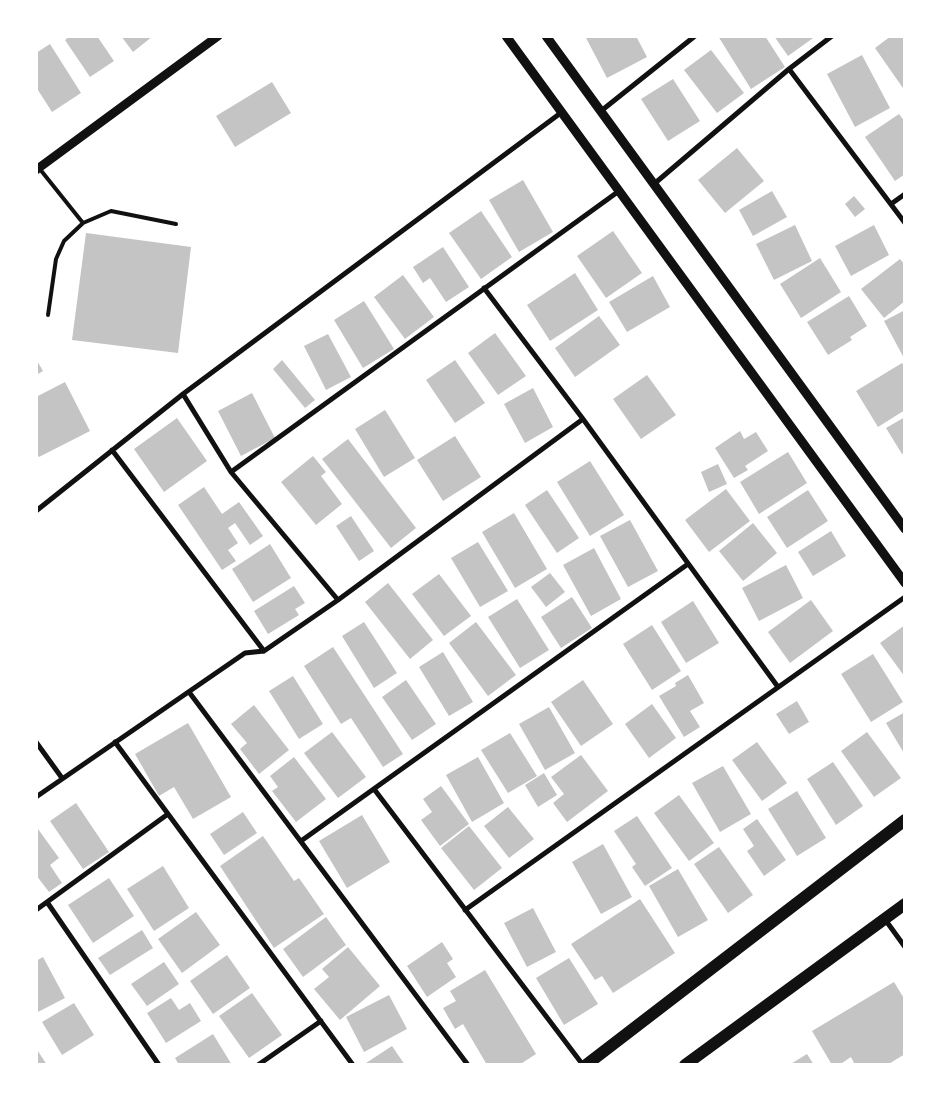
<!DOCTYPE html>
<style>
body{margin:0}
#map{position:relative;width:941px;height:1101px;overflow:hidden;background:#fff;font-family:"Playfair Display",serif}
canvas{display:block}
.frame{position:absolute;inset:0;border:38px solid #fff;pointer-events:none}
</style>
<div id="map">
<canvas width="941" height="1101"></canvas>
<div class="frame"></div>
</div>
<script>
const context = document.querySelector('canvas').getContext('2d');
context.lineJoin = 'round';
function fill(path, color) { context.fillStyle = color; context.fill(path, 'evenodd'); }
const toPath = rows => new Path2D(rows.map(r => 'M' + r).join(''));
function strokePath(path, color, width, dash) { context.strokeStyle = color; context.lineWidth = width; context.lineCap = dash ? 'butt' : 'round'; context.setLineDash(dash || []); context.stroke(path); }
const building = toPath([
 [70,36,97,36,114,61,90,77,65,40],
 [121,36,153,36,133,52],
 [585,36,636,36,647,57,607,78],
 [718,36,765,36,785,67,751,89],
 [774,36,816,36,788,56],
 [891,36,905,36,905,91,875,48],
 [50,44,81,93,52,112,36,87,36,53],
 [711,50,744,93,717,113,684,70],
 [862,55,890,108,855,127,827,74],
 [673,79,700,121,668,141,641,99],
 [272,82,291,113,235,147,216,116],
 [899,114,905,122,905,174,895,181,865,137],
 [737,148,764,181,725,213,698,180],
 [523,180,553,232,519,252,489,200],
 [772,191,787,217,753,236,739,210],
 [854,196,865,209,855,217,845,204],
 [481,211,512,257,481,279,449,233],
 [795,225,812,261,774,280,756,244],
 [874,225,889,255,851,276,835,246],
 [613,231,642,273,606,298,577,256],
 [86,233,191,247,178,353,72,340],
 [443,247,469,287,446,302,430,278,423,283,413,267],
 [820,258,841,292,801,318,780,284],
 [900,259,905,265,905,301,884,318,861,289],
 [575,273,598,310,550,341,527,305],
 [403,275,434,317,405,339,374,297],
 [653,276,670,307,627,332,609,302],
 [849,296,867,326,850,337,852,340,828,355,807,322],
 [364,301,394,349,363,368,334,320],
 [905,310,905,360,884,321],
 [599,316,620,345,575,377,555,348],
 [495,333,526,376,498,395,468,353],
 [328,334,351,377,326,390,304,346],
 [36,359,43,371,36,375],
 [282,360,315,400,305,408,273,369],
 [455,360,485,403,455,423,426,380],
 [902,363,905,367,905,410,878,427,856,391],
 [647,375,676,415,641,439,613,399],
 [65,382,90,431,39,457,36,452,36,397],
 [533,388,553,427,525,443,504,404],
 [252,393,275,438,241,456,218,411],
 [385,410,415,458,384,477,355,429],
 [905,417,905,453,902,454,886,428],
 [177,418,207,461,164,492,134,449],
 [740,431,744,439,756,432,768,451,745,466,748,470,734,478,715,448],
 [455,436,481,477,443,501,417,460],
 [348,439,416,528,391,548,322,459],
 [788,452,807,483,759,514,740,482],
 [313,456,326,472,321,476,342,504,316,525,281,482],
 [590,461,624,515,590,536,557,482],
 [718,464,727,484,709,492,701,472],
 [204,487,222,514,239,502,263,536,250,545,235,523,228,528,238,543,228,550,236,561,222,570,178,505],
 [726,489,750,521,709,552,685,520],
 [547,490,579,538,557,553,525,505],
 [808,490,828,521,787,548,767,517],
 [514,513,547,569,515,588,482,532],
 [351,516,374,551,359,561,336,526],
 [630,520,658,571,628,587,600,536],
 [753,523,777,553,743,581,719,551],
 [831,531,846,556,813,576,798,552],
 [478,542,508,591,480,607,451,558],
 [270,544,291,578,253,602,232,569],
 [594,548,621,599,591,616,563,565],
 [786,565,803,598,759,621,742,588],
 [550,573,565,592,546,607,531,587],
 [439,574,471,616,444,636,412,594],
 [388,583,433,640,410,659,365,602],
 [294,586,305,603,295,609,299,615,268,634,254,611],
 [572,597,592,628,561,648,541,617],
 [517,599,549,650,520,668,488,617],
 [811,600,833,631,790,663,768,632],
 [693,601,719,643,686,663,661,622],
 [364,622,397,673,374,688,342,636],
 [476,622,516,675,488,696,449,643],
 [652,625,681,671,652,690,623,644],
 [905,625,905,677,880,643],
 [333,647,403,754,383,767,351,718,341,724,304,666],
 [443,652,473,702,449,716,419,667],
 [873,654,903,702,871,722,841,674],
 [688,675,704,703,690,711,700,727,684,737,659,696,676,686,675,683],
 [293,676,323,724,299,739,269,691],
 [406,680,436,724,412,740,382,697],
 [583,680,613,724,581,746,551,702],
 [797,701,809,722,789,734,776,714],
 [652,704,676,738,649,758,625,724],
 [254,705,289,750,259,774,240,749,247,743,231,724],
 [549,707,575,753,545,770,519,724],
 [905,712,905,755,886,723],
 [188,723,231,797,193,819,174,787,159,796,135,754],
 [332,732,366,777,338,798,304,753],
 [867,732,901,778,874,797,841,751],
 [510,733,537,776,508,793,481,750],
 [757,742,787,783,762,801,732,760],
 [581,755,608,791,567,822,553,803,564,794,551,777],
 [294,757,326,799,296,822,272,791,278,787,270,776],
 [478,757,504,803,472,822,446,775],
 [833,762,863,806,836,825,807,779],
 [723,766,751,814,720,832,692,783],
 [544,773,557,795,538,807,525,785],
 [441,786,469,824,440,846,421,820,432,812,423,799],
 [797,791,826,838,797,856,768,809],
 [679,795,714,843,689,861,654,813],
 [76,803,109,852,83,869,50,821],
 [508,807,534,839,509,858,484,826],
 [243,812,257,833,224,855,210,834],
 [362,815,390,862,347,888,319,841],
 [637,816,672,868,645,886,632,867,636,864,614,831],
 [757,819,786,860,764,876,747,851,754,846,743,829],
 [469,826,502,868,474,890,441,848],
 [38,829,59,858,50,865,62,883,49,892,36,875,36,830],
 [263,836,294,881,299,878,324,914,274,948,220,866],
 [603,844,632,897,601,914,572,862],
 [719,847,753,895,728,913,694,864],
 [163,866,189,908,154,931,127,889],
 [678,869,708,920,678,937,649,886],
 [109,878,134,916,93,943,68,905],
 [640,899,675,953,613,993,602,976,595,980,571,944],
 [533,908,556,952,527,967,504,923],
 [196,912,220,945,182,973,158,939],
 [326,917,346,945,303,977,283,949],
 [142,930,153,948,110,975,98,958],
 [442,942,453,959,447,963,456,977,427,997,407,966],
 [348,947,380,986,340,1020,314,989,329,977,322,969],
 [227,955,250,988,213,1014,190,981],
 [43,957,65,998,36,1013,36,961],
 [569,958,598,1004,564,1025,536,978],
 [164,962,179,984,147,1006,131,984],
 [485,970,536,1054,519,1065,487,1065,463,1024,455,1029,443,1008,456,1001,450,991],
 [894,982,905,1000,905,1054,887,1065,855,1065,851,1057,839,1065,832,1065,812,1031],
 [252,993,282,1035,249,1058,219,1016],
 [389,995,407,1029,364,1052,346,1017],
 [171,998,179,1010,190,1003,201,1021,166,1043,147,1013],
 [74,1003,94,1035,62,1055,42,1022],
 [213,1034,232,1065,179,1065,175,1058],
 [392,1046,405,1065,367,1065,366,1063],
 [36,1048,47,1065,36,1065],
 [807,1054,814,1065,789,1065]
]);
const service = toPath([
 [39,168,83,223],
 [48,315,56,259,64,241,83,223,111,211,176,224]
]);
const minor = toPath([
 [789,69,905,223],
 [601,111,695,36],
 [654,184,789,69,832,36],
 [891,204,905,194],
 [484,288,583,419,778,687],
 [183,394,231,472,338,600],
 [112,450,264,651],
 [231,472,619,191],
 [36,511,183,394,562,112],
 [189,692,468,1065],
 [36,742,62,778],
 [115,742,353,1065],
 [374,789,583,1065],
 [36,797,245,653,264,651,338,600,583,419],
 [301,841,688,564],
 [47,902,159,1065],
 [36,910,168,814],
 [465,910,905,597],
 [884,918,905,947],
 [258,1065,321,1021]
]);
const tertiary = toPath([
 [506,36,905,583],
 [546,36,905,529],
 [36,170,218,36]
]);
const primary = toPath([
 [586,1065,905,820],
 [685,1065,905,904]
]);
fill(building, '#c4c4c4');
strokePath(service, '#111', 4);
strokePath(minor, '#111', 5);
strokePath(tertiary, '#111', 9);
strokePath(primary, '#111', 12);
</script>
